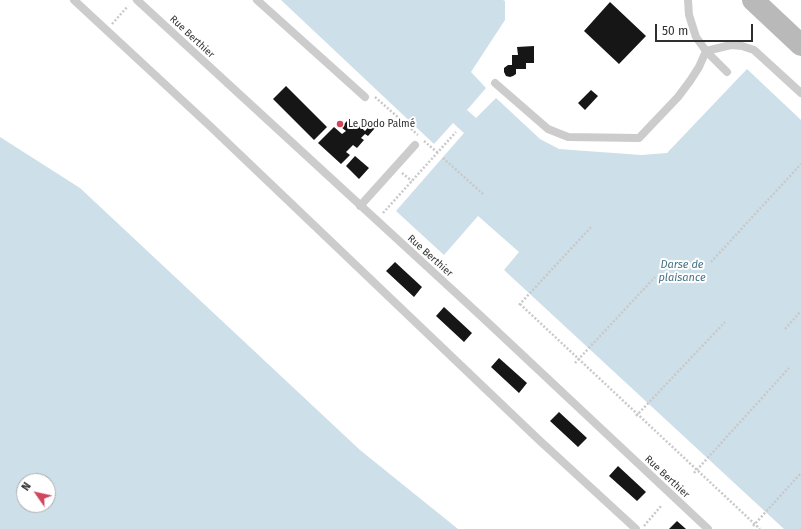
<!DOCTYPE html>
<meta charset="utf-8">
<style>
body{margin:0}
#map{position:relative;width:801px;height:529px;overflow:hidden;background:#fff;font-family:"Fira Sans",sans-serif}
canvas{display:block}
.north{position:absolute;left:16px;top:473px;width:40px;height:40px;box-sizing:border-box;background:#fff;border:1px solid #acacac;border-radius:50%;rotate:304deg;font-size:11px;font-weight:700;line-height:16px;text-align:center;color:#2f2f2f}
.north::after{content:'';display:block;margin:auto;width:14px;height:18px;background:#d0465c;clip-path:polygon(50% 0,100% 100%,50% 72%,0 100%)}
.scale{position:absolute;left:655px;top:24px;width:98px;height:18px;box-sizing:border-box;border:2px solid #2f2f2f;border-top:0;padding-left:5px;font-size:12px;line-height:14px;white-space:nowrap;color:#2f2f2f;-webkit-text-stroke:3px #fff;paint-order:stroke}
</style>
<div id="map">
<canvas width="801" height="529"></canvas>
<div class="north">N</div>
<div class="scale">50 m</div>
</div>
<script>
const context = document.querySelector('canvas').getContext('2d');
context.lineJoin = 'round';
function fill(path, color) { context.fillStyle = color; context.fill(path, 'evenodd'); }
const toPath = rows => new Path2D(rows.map(r => 'M' + r).join(''));
function strokePath(path, color, width, dash) { context.strokeStyle = color; context.lineWidth = width; context.lineCap = dash ? 'butt' : 'round'; context.setLineDash(dash || []); context.stroke(path); }
function drawText(font, color, halo, rows, align = 'center') {
  context.font = font + ' "Fira Sans",sans-serif'; context.lineWidth = 4; context.setLineDash([]); context.textBaseline = 'middle'; context.strokeStyle = halo; context.fillStyle = color; for (const [text, x, y, turn = 0] of rows) {
    context.save(); context.translate(x, y); context.rotate((+turn || 0) * Math.PI / 180); context.textAlign = isNaN(turn) ? turn : align; if (halo) context.strokeText(text, 0, 0); context.fillText(text, 0, 0); context.restore();
  }
}
const water = toPath([
 [281,0,503,0,505,1,505,20,471,72,486,88,467,110,476,118,496,98,540,139,559,149,641,155,667,153,747,69,801,120,801,529,784,529,504,270,519,252,478,216,444,255,396,211,464,133,453,123,434,144],
 [0,137,80,188,360,450,458,529,0,529],
 [24,481,48,481,48,505,24,505]
]);
const building = toPath([
 [610,2,646,36,619,64,584,31],
 [534,46,534,63,526,63,526,69,516,69,516,74,513,76,510,77,506,76,504,72,504,68,508,65,512,65,512,55,518,55,517,47],
 [286,86,327,127,314,140,273,99],
 [591,90,598,96,585,110,578,103],
 [347,121,352,125,355,122,365,131,371,124,375,128,368,136,365,134,361,138,364,140,357,148,353,145,346,152,350,155,341,164,318,143,334,127,342,134,346,131,341,127],
 [355,156,369,168,359,179,346,166],
 [395,262,422,287,414,297,386,271],
 [444,307,472,333,464,342,436,316],
 [499,358,527,383,519,393,491,367],
 [559,412,587,438,578,447,550,421],
 [618,466,646,492,637,501,609,476],
 [677,521,686,529,669,529]
]);
const path = toPath([
 [112,24,128,6],
 [375,97,418,135],
 [424,141,438,153],
 [443,158,483,194],
 [402,173,412,181],
 [383,213,456,132],
 [711,262,801,164],
 [520,304,760,529],
 [519,305,592,226],
 [785,329,801,311],
 [575,363,655,277],
 [636,416,725,322],
 [694,473,789,368],
 [644,526,661,506],
 [753,526,801,473]
]);
const lane = toPath([
 [74,0,211,127,539,440,636,529],
 [137,0,482,317,708,529],
 [257,0,365,97],
 [688,0,689,15,696,37,706,51,727,72],
 [706,51,731,45,742,46,754,50,801,93],
 [495,83,548,129,568,137,639,138,678,97,690,81,699,67,706,51],
 [360,206,415,145]
]);
const secondary = toPath([
 [753,0,801,45]
]);
const markers = [
 [340,124,4,"#d0465c"]
];
const streetNames = [
 ["Rue Berthier",192,37,43],
 ["Rue Berthier",430,256,42],
 ["Rue Berthier",667,477,43]
];
const poiNames = [
 ["Le Dodo Palmé",348,124]
];
const waterNames = [
 ["Darse de",682,265],
 ["plaisance",682,278]
];
fill(water, '#cddfe8');
fill(building, '#161616');
strokePath(path, '#c9c9c9', 2.5, [2, 2]);
strokePath(lane, '#ccc', 8);
strokePath(secondary, '#b9b9b9', 22);
for (const [x, y, r, color] of markers) { const dot = new Path2D(); dot.arc(x, y, r, 0, 2 * Math.PI); context.fillStyle = color; context.fill(dot); strokePath(dot, '#fff', 1.5); }
drawText('10px', '#2f2f2f', '#fff', streetNames);
drawText('10px', '#2f2f2f', '#fff', poiNames, 'left');
drawText('italic 11px', '#467387', '#fff', waterNames);
</script>
